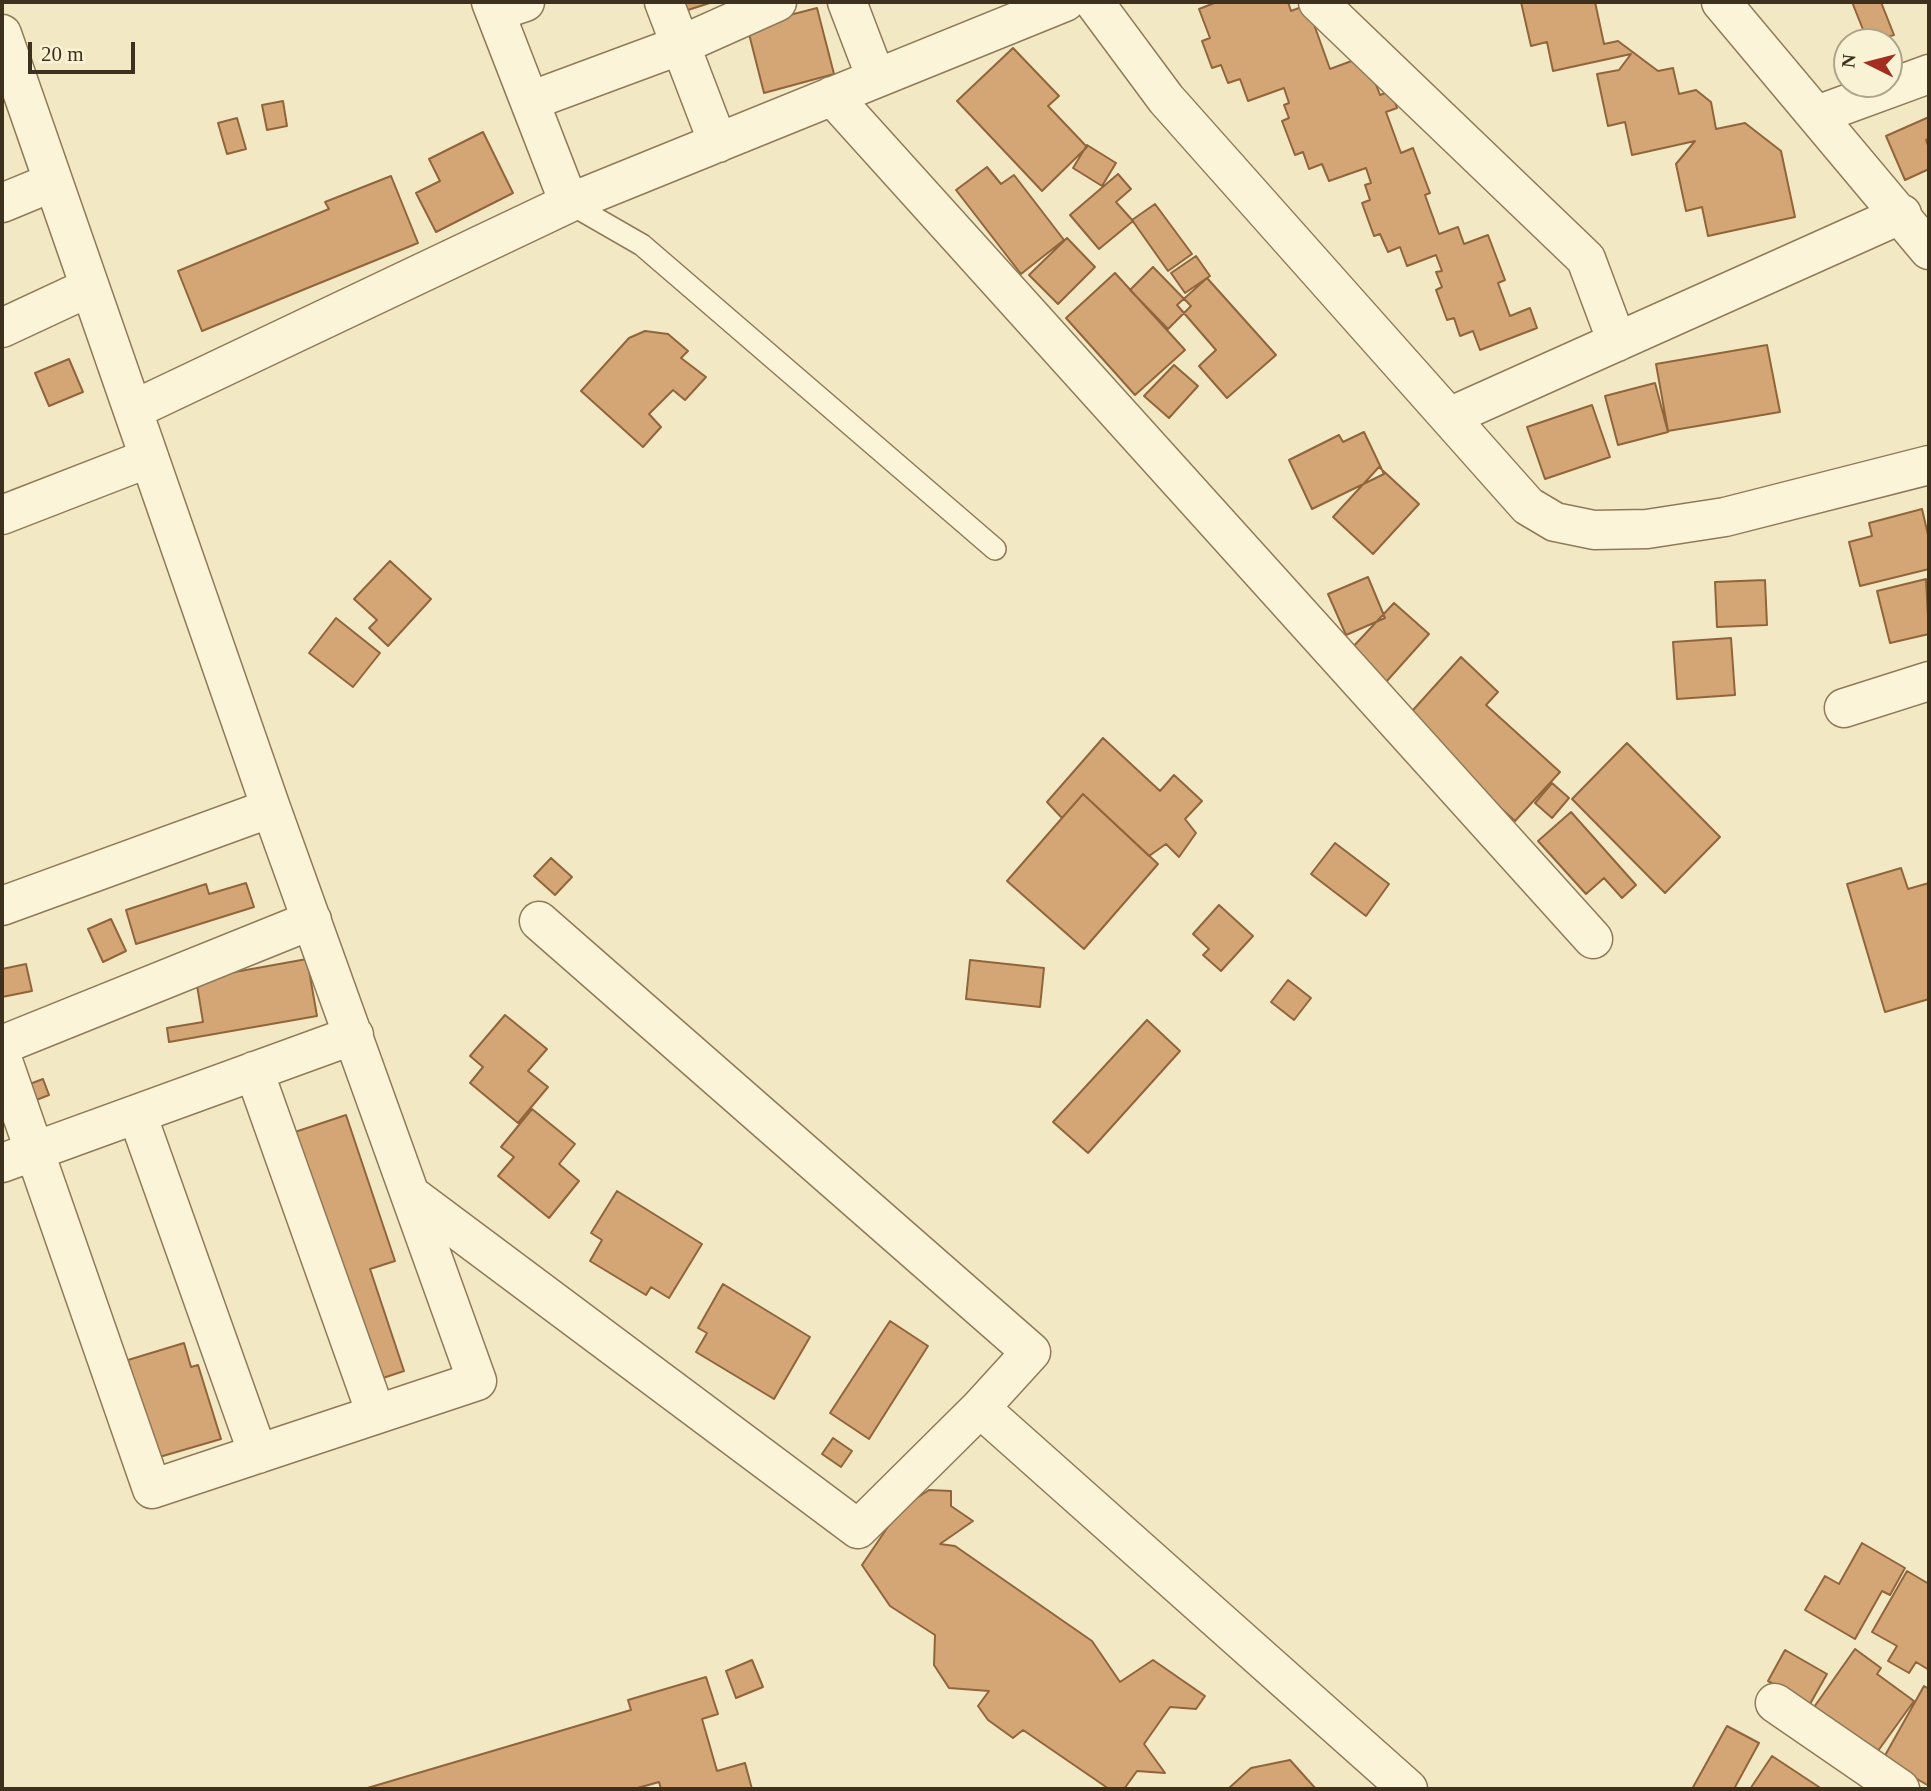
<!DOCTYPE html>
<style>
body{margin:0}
#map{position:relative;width:1931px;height:1791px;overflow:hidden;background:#f2e9c4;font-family:Georgia,serif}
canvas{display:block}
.frame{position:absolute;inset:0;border:4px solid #3e301e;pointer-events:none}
.north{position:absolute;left:1833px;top:28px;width:70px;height:70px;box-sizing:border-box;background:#f9f2d4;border:2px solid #aea48b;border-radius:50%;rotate:276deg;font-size:19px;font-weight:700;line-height:28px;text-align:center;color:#3e301e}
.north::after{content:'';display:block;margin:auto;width:24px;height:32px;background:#a42d22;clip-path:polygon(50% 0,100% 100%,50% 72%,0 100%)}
.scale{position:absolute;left:28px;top:42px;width:107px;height:32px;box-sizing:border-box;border:4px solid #3e301e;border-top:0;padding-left:9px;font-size:21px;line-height:24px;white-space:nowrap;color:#3e301e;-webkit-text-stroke:5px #f9f2d4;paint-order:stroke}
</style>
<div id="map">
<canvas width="1931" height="1791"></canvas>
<div class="frame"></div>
<div class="north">N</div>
<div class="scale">20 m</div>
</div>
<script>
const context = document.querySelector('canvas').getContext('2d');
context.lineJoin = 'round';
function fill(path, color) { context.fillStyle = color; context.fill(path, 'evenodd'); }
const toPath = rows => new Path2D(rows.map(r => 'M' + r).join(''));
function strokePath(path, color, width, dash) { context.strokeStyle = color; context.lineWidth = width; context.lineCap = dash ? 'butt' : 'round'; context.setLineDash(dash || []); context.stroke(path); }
const building = toPath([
 [664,2,713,2,669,16,664,2],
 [1217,2,1288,2,1291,11,1307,5,1330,69,1365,56,1380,95,1391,91,1397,108,1386,112,1401,153,1413,148,1430,193,1425,195,1439,234,1458,227,1464,244,1488,235,1505,280,1498,283,1510,316,1530,308,1537,328,1480,350,1473,331,1460,336,1454,318,1447,320,1436,290,1442,287,1436,272,1442,271,1436,255,1407,266,1400,247,1388,252,1380,234,1374,236,1362,203,1370,200,1365,185,1371,183,1366,168,1329,181,1322,164,1309,169,1303,152,1295,155,1282,121,1289,118,1284,105,1289,103,1284,88,1248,101,1240,79,1228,83,1221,65,1212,68,1202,41,1210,38,1199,9,1217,2],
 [1521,2,1595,2,1604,44,1618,41,1658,71,1673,68,1679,94,1696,90,1711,102,1716,129,1745,123,1781,151,1795,217,1708,236,1702,207,1686,211,1676,164,1695,141,1632,155,1625,122,1608,126,1597,74,1619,70,1631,54,1553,71,1547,42,1531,46,1521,2],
 [1852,2,1881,2,1894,35,1868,42,1852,2],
 [817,8,834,74,764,93,747,26,817,8],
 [1013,48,1059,96,1048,106,1087,147,1042,191,957,101,1013,48],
 [283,101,287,126,267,130,262,105,283,101],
 [1929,117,1929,138,1926,140,1929,148,1929,169,1905,180,1886,136,1929,117],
 [237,118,246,149,227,154,218,123,237,118],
 [483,132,513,193,436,232,416,193,440,181,429,159,483,132],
 [1087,145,1116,163,1102,186,1073,168,1087,145],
 [987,167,1001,184,1014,175,1064,240,1021,274,956,190,987,167],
 [1118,174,1131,189,1116,202,1133,221,1099,249,1070,215,1118,174],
 [391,176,418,243,202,331,178,271,329,209,325,202,391,176],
 [1155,204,1192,254,1168,271,1132,220,1155,204],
 [1067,238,1095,267,1058,304,1029,275,1067,238],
 [1196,256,1210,276,1185,293,1171,273,1196,256],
 [1153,267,1191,306,1168,329,1130,290,1153,267],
 [1115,273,1185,350,1135,395,1066,318,1115,273],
 [1207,278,1276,355,1227,398,1199,366,1216,350,1177,305,1207,278],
 [645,331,668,334,688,351,681,358,706,377,685,400,673,390,649,414,661,427,643,447,581,391,629,338,645,331],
 [1767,345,1780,412,1668,431,1656,364,1767,345],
 [69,359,83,392,49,406,35,373,69,359],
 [1174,365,1198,386,1169,418,1144,396,1174,365],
 [1655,383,1668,432,1618,445,1605,396,1655,383],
 [1592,405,1610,457,1545,479,1527,427,1592,405],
 [1364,432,1384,474,1312,509,1289,460,1339,435,1343,442,1364,432],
 [1379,467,1419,504,1373,554,1333,517,1379,467],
 [1922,509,1929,539,1929,569,1860,586,1849,542,1872,536,1869,523,1922,509],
 [390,561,431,599,388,646,369,628,377,620,354,599,390,561],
 [1368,577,1385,618,1346,635,1328,594,1368,577],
 [1926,579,1929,634,1890,643,1877,591,1926,579],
 [1765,580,1767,625,1717,627,1715,582,1765,580],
 [1394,603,1429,634,1386,682,1351,649,1394,603],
 [336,618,380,653,353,687,309,653,336,618],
 [1731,638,1735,695,1677,699,1673,642,1731,638],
 [1461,657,1498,692,1486,705,1560,772,1515,821,1404,720,1461,657],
 [1103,738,1160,791,1174,775,1202,801,1185,819,1196,833,1179,857,1166,844,1149,856,1083,794,1062,818,1047,802,1103,738],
 [1627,743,1720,837,1665,893,1572,799,1627,743],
 [1552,783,1569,798,1552,818,1535,803,1552,783],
 [1083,794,1158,864,1084,949,1007,881,1083,794],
 [1571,812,1636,885,1622,898,1604,878,1586,894,1538,841,1571,812],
 [1335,843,1389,884,1366,916,1311,874,1335,843],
 [551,858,572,877,555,895,534,876,551,858],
 [1901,868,1908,889,1929,883,1929,999,1885,1012,1847,884,1901,868],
 [246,883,254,907,136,944,126,910,206,884,209,894,246,883],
 [1219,905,1253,936,1221,971,1203,955,1209,949,1193,934,1219,905],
 [111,919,126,951,103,962,88,929,111,919],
 [307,959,317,1016,169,1042,167,1028,203,1022,196,979,307,959],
 [970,960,1044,968,1040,1007,966,999,970,960],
 [26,964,32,991,2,997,2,969,26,964],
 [1288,980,1311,998,1294,1020,1271,1002,1288,980],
 [505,1015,547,1049,528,1071,548,1087,518,1123,470,1083,483,1067,470,1056,505,1015],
 [1147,1020,1180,1051,1088,1153,1053,1122,1147,1020],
 [43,1079,49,1095,26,1104,19,1088,43,1079],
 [532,1109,575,1144,559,1164,579,1181,549,1218,498,1176,514,1157,501,1147,532,1109],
 [346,1115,395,1261,370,1269,404,1371,374,1381,292,1133,346,1115],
 [617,1191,702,1244,669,1298,651,1287,646,1295,590,1261,602,1240,591,1233,617,1191],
 [723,1284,810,1337,774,1399,696,1352,707,1333,698,1328,723,1284],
 [890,1321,928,1346,869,1439,830,1413,890,1321],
 [184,1343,191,1367,198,1365,221,1439,156,1458,128,1360,184,1343],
 [833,1438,852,1451,841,1467,822,1454,833,1438],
 [929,1490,951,1491,951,1506,973,1521,940,1544,955,1546,1092,1641,1120,1682,1153,1660,1205,1696,1196,1709,1170,1707,1144,1744,1165,1773,1137,1771,1124,1789,1109,1789,1023,1730,1013,1738,988,1720,978,1706,989,1691,949,1688,934,1665,935,1635,890,1606,862,1565,900,1509,929,1490],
 [1862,1543,1905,1568,1890,1595,1882,1591,1855,1639,1805,1610,1825,1576,1839,1584,1862,1543],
 [1907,1571,1929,1584,1929,1670,1916,1662,1909,1673,1888,1661,1897,1646,1872,1632,1907,1571],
 [1855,1649,1881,1668,1877,1674,1914,1701,1875,1755,1812,1710,1855,1649],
 [1785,1650,1827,1674,1810,1704,1768,1681,1785,1650],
 [752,1660,763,1687,736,1698,726,1671,752,1660],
 [706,1677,718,1714,702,1719,717,1771,745,1763,752,1789,661,1789,659,1782,634,1789,364,1789,631,1710,628,1700,706,1677],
 [1924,1686,1929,1689,1929,1786,1883,1759,1924,1686],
 [1727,1726,1759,1743,1734,1789,1692,1789,1727,1726],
 [1772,1756,1822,1789,1750,1789,1772,1756],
 [1290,1760,1316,1789,1228,1789,1251,1768,1290,1760]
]);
const service = toPath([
 [569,203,642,245,995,549]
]);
const minor = toPath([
 [491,2,569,203],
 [664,2,718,143],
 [847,2,876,78],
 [1094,2,1166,99,1528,506,1555,522,1594,530,1647,529,1725,517,1929,465],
 [1318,2,1586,259,1617,342],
 [1721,2,1929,250],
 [495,12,525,2],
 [2,34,271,808,477,1381,152,1489,2,1058],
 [832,96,1593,939],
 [530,101,681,45,777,2],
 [1817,115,1929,74],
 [2,203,53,182],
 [2,328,90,287],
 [133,410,569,203,1065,2],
 [1449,417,1902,214],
 [2,515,149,458],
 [1844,708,1929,681],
 [2,906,271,808],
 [2,1045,312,920],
 [254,1071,376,1414],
 [137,1114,258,1454],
 [2,1163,354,1035],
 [411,1195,858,1529,980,1408,1031,1352,539,921],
 [980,1408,1408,1789],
 [1775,1703,1900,1789]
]);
fill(building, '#d4a676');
strokePath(building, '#91653c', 2);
strokePath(service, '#8f7a58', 24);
strokePath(minor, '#8f7a58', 41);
strokePath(service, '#fcf4d8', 21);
strokePath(minor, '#fcf4d8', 38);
</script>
